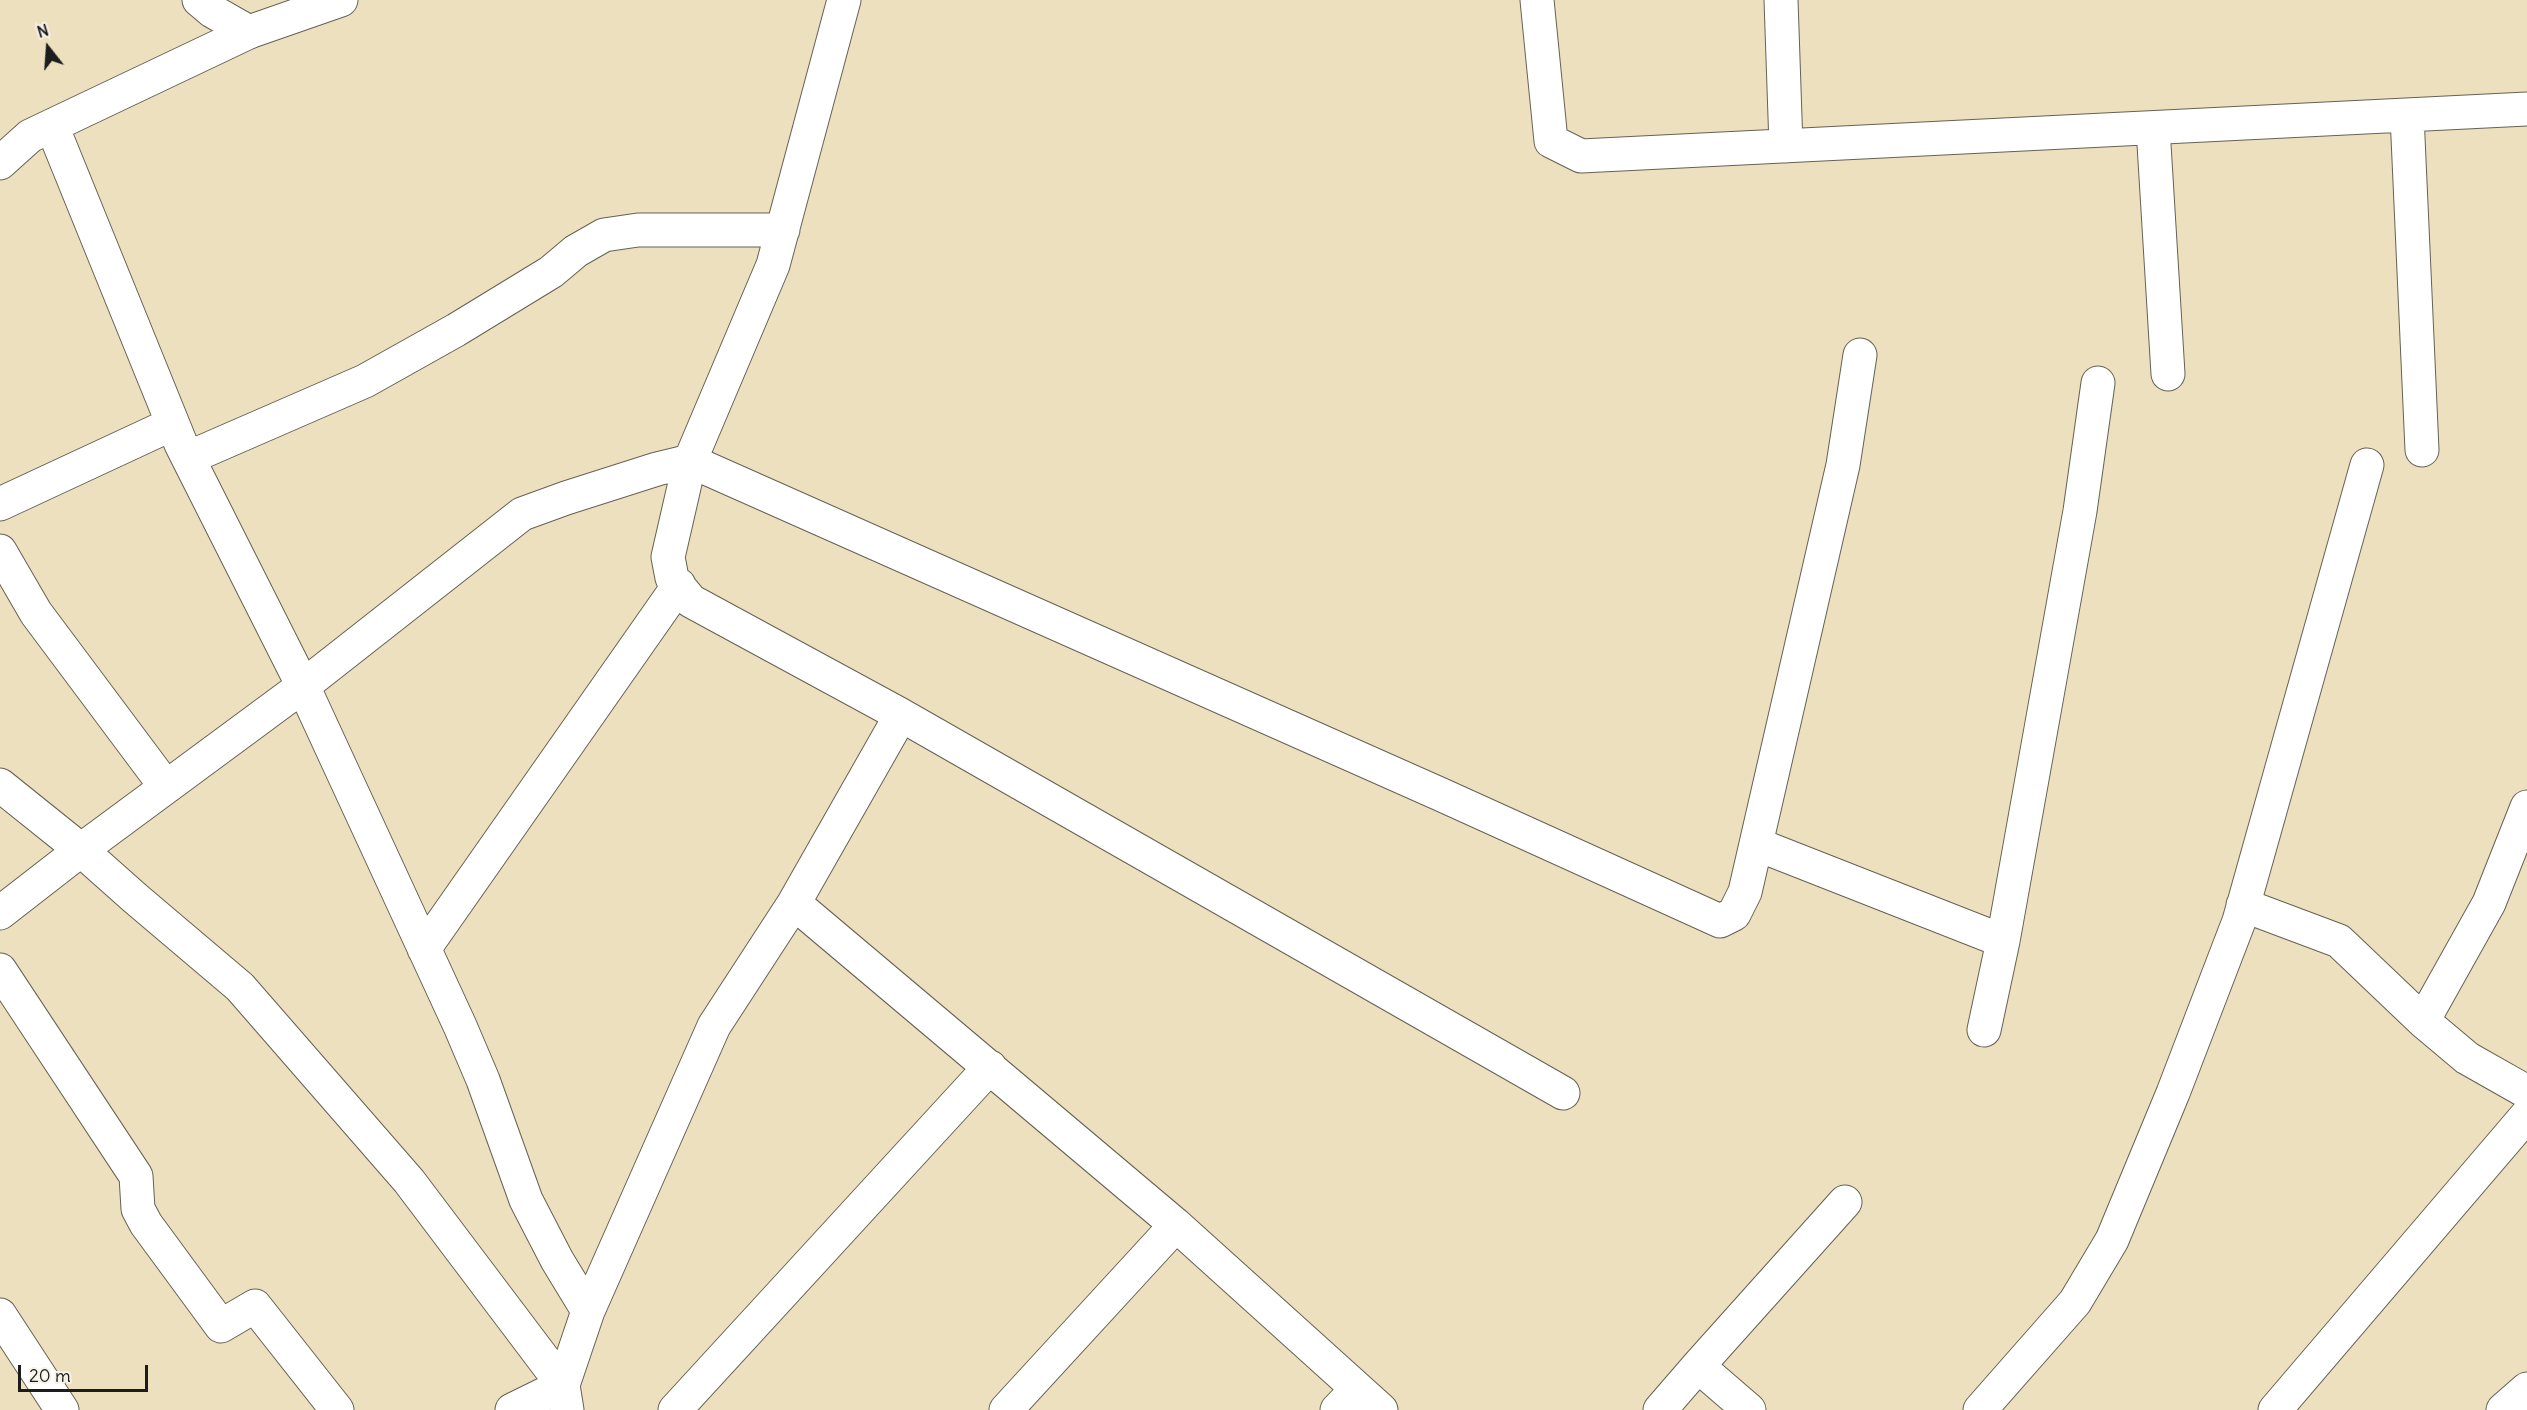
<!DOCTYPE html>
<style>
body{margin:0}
#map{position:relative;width:2527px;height:1410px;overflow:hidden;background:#ede0be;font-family:Delius,sans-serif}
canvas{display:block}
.north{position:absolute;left:18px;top:18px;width:60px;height:60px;-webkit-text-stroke:4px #f7f3e8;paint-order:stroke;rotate:343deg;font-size:16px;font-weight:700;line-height:24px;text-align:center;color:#1c1c1c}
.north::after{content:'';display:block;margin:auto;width:21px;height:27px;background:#1c1c1c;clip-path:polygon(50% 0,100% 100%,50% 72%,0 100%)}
.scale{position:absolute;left:18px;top:1365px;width:130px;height:27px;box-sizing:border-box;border:3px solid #1c1c1c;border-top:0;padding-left:8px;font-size:18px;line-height:21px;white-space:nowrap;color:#1c1c1c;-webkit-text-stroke:4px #f7f3e8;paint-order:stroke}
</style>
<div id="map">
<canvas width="2527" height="1410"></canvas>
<div class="north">N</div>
<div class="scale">20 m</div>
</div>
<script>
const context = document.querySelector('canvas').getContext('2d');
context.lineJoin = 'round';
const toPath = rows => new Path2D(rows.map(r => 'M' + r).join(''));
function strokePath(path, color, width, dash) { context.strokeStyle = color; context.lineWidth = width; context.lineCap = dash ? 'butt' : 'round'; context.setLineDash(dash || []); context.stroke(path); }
const street = toPath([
 [1537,0,1551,141,1581,156,2527,109],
 [1781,0,1786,146],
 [2407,115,2422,450],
 [52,126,181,444,303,686,460,1026,483,1080,526,1200,557,1260,588,1311],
 [2153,128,2168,374],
 [0,163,30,136,249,32],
 [188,458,365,381,456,330,551,272,576,251,604,235,638,230,783,230],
 [0,504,172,424],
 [0,551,36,613,166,787],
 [901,715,1563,1093],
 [0,785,81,850,135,898,240,987,409,1181,563,1385,512,1410],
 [1756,844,2003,941],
 [794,903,1176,1225,1381,1410],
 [2243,905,2339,941,2423,1021,2467,1058,2527,1092],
 [0,913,81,850,303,686,522,514,566,498,657,469,690,461,1442,795,1720,921,1734,914,1745,892,1843,465,1860,355],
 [424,949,679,585],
 [0,970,136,1176,138,1209,146,1224,221,1326,255,1306,337,1410],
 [2423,1021,2489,903,2527,807],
 [1984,1030,2003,941,2080,511,2098,383],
 [0,1315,62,1410],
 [1698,1366,1845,1202],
 [567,1410,563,1385,588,1311,714,1026,794,903,901,715,691,601,672,578,668,557,690,461,773,265,844,0],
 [675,1410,990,1067],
 [1006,1410,1176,1225],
 [1337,1410,1357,1389],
 [1660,1410,1698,1366,1749,1410],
 [1980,1410,2075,1302,2112,1240,2173,1093,2239,921,2367,465],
 [2275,1410,2527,1115],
 [2503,1410,2527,1389]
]);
const secondary = toPath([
 [199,0,212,11,249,32,341,0]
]);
strokePath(street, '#656155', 35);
strokePath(secondary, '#656155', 35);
strokePath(street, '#fff', 33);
strokePath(secondary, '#fff', 33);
</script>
